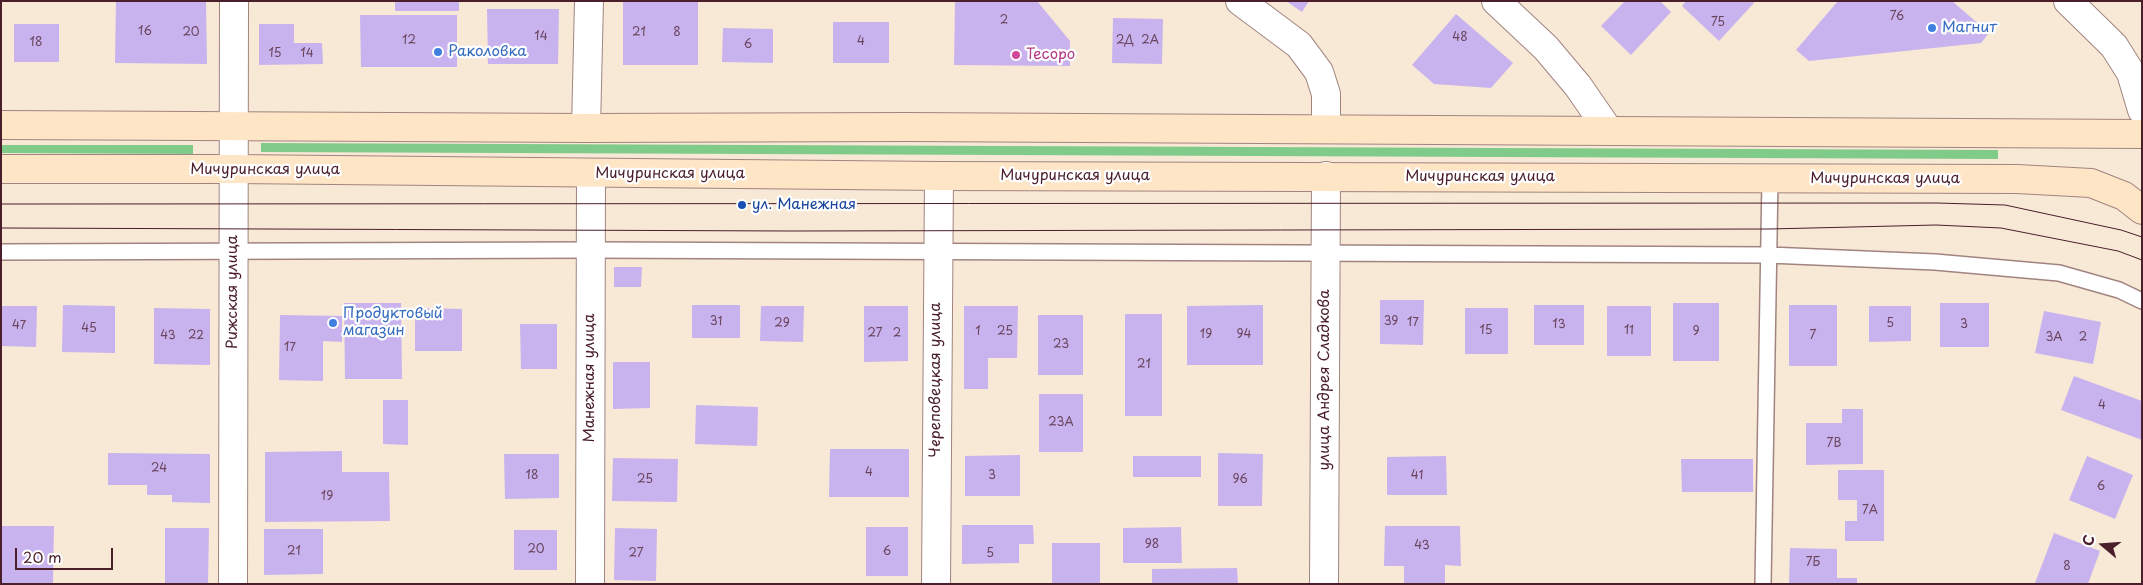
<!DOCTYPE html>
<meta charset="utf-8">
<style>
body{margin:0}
#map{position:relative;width:2143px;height:585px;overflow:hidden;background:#f8e8d6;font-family:"Playpen Sans",sans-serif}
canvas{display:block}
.frame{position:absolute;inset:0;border:2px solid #4a1f2b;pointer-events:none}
.north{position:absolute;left:2078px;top:520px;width:50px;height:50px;-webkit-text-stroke:4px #fff;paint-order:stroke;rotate:288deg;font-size:14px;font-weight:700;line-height:20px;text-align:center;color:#4a1f2b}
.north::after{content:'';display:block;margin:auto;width:18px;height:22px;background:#4a1f2b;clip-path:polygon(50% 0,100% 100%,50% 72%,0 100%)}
.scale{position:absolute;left:15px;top:548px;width:98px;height:22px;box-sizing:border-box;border:2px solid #4a1f2b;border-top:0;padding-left:6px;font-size:15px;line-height:18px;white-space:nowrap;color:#4a1f2b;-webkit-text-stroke:4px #fff;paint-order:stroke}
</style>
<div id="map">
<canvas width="2143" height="585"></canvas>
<div class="frame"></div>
<div class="north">С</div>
<div class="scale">20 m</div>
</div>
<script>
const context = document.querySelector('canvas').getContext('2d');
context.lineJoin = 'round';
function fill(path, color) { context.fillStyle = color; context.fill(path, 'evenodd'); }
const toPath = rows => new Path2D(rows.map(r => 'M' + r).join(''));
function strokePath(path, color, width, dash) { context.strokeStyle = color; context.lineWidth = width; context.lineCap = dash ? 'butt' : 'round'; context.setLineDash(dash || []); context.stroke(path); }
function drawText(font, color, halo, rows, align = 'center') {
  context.font = font + ' "Playpen Sans",sans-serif'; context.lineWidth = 4.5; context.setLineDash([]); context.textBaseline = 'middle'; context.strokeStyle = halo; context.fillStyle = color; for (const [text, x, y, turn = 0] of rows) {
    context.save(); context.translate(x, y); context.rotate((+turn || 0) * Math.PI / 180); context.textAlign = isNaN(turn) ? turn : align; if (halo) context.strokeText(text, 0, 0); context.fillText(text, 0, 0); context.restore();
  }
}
const green = toPath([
 [261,143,1998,150,1998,159,261,152],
 [1,145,193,145,193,154,1,153]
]);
const building = toPath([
 [116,1,206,1,207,64,115,63],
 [395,1,459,1,459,11,395,11],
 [623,1,698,1,698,65,623,65],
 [955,1,1037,1,1070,41,1070,66,954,65],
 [1286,1,1309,1,1302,12],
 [1625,1,1660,1,1671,12,1631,55,1601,26],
 [1686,1,1752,1,1754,3,1719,41,1682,6],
 [1838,1,1952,1,1989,33,1981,43,1809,61,1796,50],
 [487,9,559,9,558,64,488,64],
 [1456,14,1513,63,1491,88,1434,84,1412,65],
 [360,15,457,15,457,67,361,67],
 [1113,18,1163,19,1162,64,1112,63],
 [833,22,889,22,889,63,833,63],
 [14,24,59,24,59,62,14,62],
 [259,24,294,24,294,43,322,43,323,64,259,65],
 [723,28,773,29,773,63,722,62],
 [614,267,642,267,641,287,614,287],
 [1380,300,1424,300,1423,345,1380,344],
 [344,303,401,303,402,379,345,379],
 [1673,303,1719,303,1719,361,1673,361],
 [1940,303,1989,303,1989,347,1940,347],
 [63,305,115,306,115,353,62,352],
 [692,305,740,305,740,338,692,338],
 [1263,305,1263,365,1187,365,1187,306],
 [1534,305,1584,305,1584,345,1534,345],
 [1789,305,1837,305,1837,366,1789,366],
 [1,306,37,306,36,347,1,346],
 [761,306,804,306,803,342,760,341],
 [864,306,908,306,908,361,864,362],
 [964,306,1018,306,1017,358,988,358,988,389,964,389],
 [1607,306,1651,306,1651,356,1607,356],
 [1869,306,1911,306,1911,341,1869,342],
 [154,308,210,309,210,365,154,364],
 [415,308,462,309,462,351,415,351],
 [1465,308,1508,308,1508,354,1465,354],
 [2044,311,2101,322,2093,364,2035,353],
 [1125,314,1162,314,1162,416,1125,416],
 [280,315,342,316,342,342,323,341,323,381,279,380],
 [1038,315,1083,315,1083,375,1038,375],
 [520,324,557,324,557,369,521,369],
 [613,362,650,362,650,408,613,409],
 [2074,376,2142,401,2142,440,2061,410],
 [1039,394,1083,394,1083,452,1039,452],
 [383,400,408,400,408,445,383,444],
 [696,405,758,407,757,446,695,444],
 [1842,409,1863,409,1863,464,1806,465,1806,423,1842,423],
 [830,449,909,449,909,497,829,497],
 [342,451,342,472,389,472,390,521,265,522,265,452],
 [108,453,210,454,210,503,172,502,172,495,147,495,147,485,108,485],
 [1218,453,1263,454,1262,506,1218,506],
 [504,454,559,454,559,498,505,499],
 [1020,455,1020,496,965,496,965,456],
 [1133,456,1201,456,1201,477,1133,477],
 [1446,456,1447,495,1387,495,1387,457],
 [2087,456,2133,475,2115,519,2069,500],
 [613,458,678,459,677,502,612,501],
 [1681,459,1753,459,1753,492,1682,492],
 [1838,470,1884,470,1884,541,1845,541,1845,521,1857,521,1857,500,1838,500],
 [962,525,1033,525,1034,544,1019,544,1019,563,962,564],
 [1,526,54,526,53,584,1,584],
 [1385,526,1460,526,1461,566,1445,565,1445,584,1404,584,1404,566,1384,566],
 [866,527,908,527,908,576,866,576],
 [1181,527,1182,563,1123,563,1123,528],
 [165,528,209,528,208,584,165,584],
 [615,528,657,529,656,581,614,580],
 [264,529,323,529,323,574,264,575],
 [514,530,557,530,557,570,514,570],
 [2054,533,2100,551,2088,584,2035,583],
 [1052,543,1100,543,1100,584,1052,584],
 [1790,548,1837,549,1837,578,1857,578,1857,584,1789,584],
 [1237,568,1238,584,1152,584,1152,569]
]);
const service = toPath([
 [1,252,591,250,1769,255,1935,262,2059,273,2119,290,2142,301],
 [1763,584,1770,179]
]);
const minor = toPath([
 [1240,1,1299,45,1319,72,1326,94,1326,129],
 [1496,1,1546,48,1578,86,1609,131],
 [2068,1,2114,46,2131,73,2142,110],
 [586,128,589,1],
 [233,584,234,1],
 [590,584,591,173],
 [936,584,939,176],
 [1324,584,1326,176]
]);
const secondary = toPath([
 [1,125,586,128,906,127,2142,134],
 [1,169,233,169,939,176,2017,179,2091,183,2124,196,2142,210]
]);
const tram = toPath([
 [1,204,1937,203,2005,205,2121,230,2142,237],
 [1,228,792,231,1769,229,1936,225,2001,228,2118,251,2142,260]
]);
const markers = [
 [1932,28,5,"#3f7fe0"],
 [438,52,5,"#3f7fe0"],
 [1016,55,5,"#d1479c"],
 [742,205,5,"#1a4fb4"],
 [333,323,5,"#3f7fe0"]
];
const numberNames = [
 ["76",1897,17],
 ["2",1004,21],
 ["75",1718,23],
 ["16",145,32],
 ["20",191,33],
 ["21",639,33],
 ["8",677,33],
 ["14",541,37],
 ["48",1460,38],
 ["12",409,41],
 ["2Д",1125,41],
 ["2А",1150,41],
 ["4",861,42],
 ["18",36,43],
 ["6",748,45],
 ["15",275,54],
 ["14",307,54],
 ["31",716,322],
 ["39",1391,322],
 ["17",1413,323],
 ["29",782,324],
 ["5",1890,324],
 ["13",1559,325],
 ["3",1964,325],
 ["47",19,326],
 ["45",89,329],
 ["15",1486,331],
 ["11",1629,331],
 ["1",978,332],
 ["25",1005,332],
 ["9",1696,332],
 ["27",875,334],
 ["2",897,334],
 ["19",1206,335],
 ["94",1244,335],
 ["43",168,336],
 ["22",196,336],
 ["7",1813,336],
 ["3А",2054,338],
 ["2",2083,338],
 ["23",1061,345],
 ["17",290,348],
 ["21",1144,365],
 ["4",2102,406],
 ["23А",1061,423],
 ["7В",1834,444],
 ["24",159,469],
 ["4",869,473],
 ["18",532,476],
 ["3",992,476],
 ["41",1417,476],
 ["25",645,480],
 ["96",1240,480],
 ["6",2101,487],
 ["19",327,497],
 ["7А",1870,511],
 ["98",1152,545],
 ["43",1422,546],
 ["20",536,550],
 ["21",294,552],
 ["6",887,552],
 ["27",636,554],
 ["5",990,554],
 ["7Б",1813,563],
 ["8",2067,567]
];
const shopNames = [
 ["Магнит",1942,28],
 ["Раколовка",448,52],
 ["Продуктовый",343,314],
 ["магазин",343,331]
];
const hotelNames = [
 ["Тесоро",1026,55]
];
const streetNames = [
 ["Мичуринская улица",265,170],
 ["Мичуринская улица",670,174],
 ["Мичуринская улица",1075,176],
 ["Мичуринская улица",1480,177],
 ["Мичуринская улица",1885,179],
 ["Рижская улица",233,292,-90],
 ["Манежная улица",590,378,-90],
 ["Череповецкая улица",936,380,-90],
 ["улица Андрея Сладкова",1325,380,-90]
];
const transitNames = [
 ["ул. Манежная",752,205]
];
fill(green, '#80cb89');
fill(building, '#c8b3ee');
strokePath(service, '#a18480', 18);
strokePath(minor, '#a18480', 30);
strokePath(secondary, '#a18480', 30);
strokePath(service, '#fff', 15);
strokePath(minor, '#fff', 28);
strokePath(secondary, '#fee5c5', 28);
strokePath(tram, '#4a1f2b', 1);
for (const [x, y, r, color] of markers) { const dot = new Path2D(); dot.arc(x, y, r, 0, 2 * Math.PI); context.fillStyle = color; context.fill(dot); strokePath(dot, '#fff', 2); }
drawText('12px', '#6a445c', null, numberNames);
drawText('15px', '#366cbe', '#fff', shopNames, 'left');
drawText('15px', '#b23c85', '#fff', hotelNames, 'left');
drawText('15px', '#4a1f2b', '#fff', streetNames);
drawText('15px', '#164399', '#fff', transitNames, 'left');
</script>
